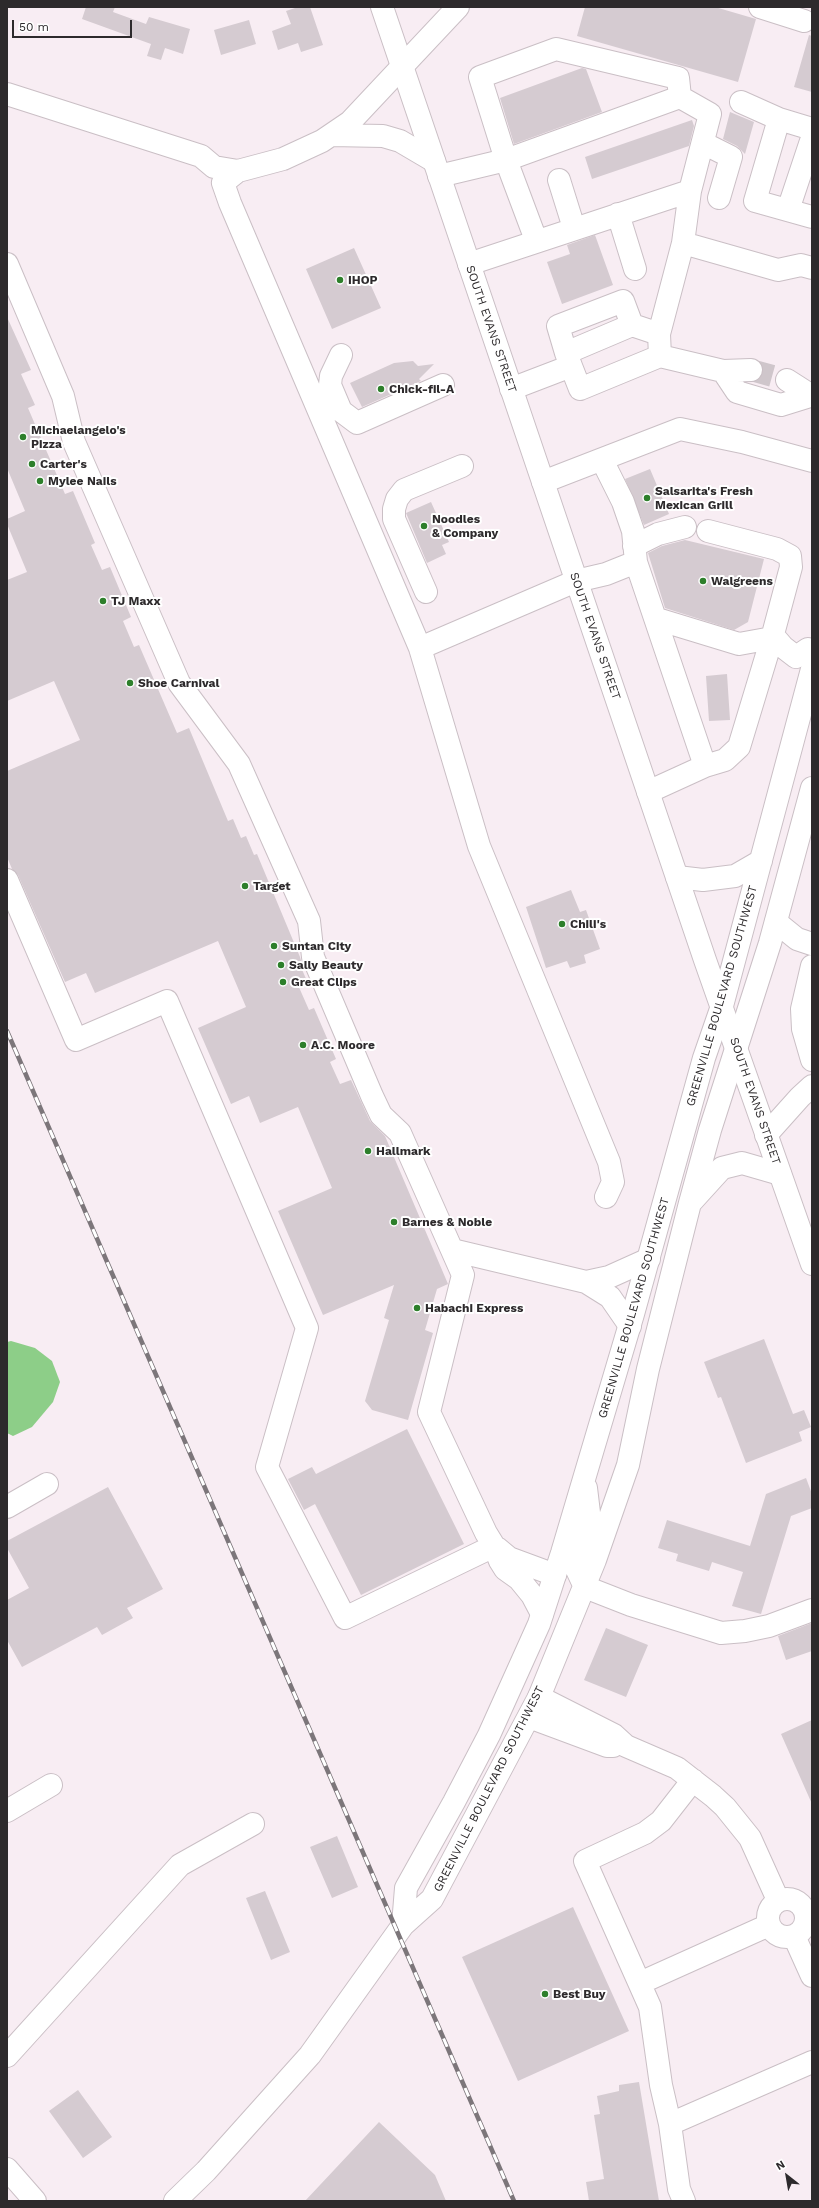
<!DOCTYPE html>
<style>
body{margin:0}
#map{position:relative;width:819px;height:2208px;overflow:hidden;background:#f8edf3;font-family:"Work Sans",sans-serif}
canvas{display:block}
.frame{position:absolute;inset:0;border:8px solid #2d2a2c;pointer-events:none}
.north{position:absolute;left:767px;top:2156px;width:40px;height:40px;-webkit-text-stroke:3px #fff;paint-order:stroke;rotate:329deg;font-size:11px;font-weight:700;line-height:16px;text-align:center;color:#2d2a2c}
.north::after{content:'';display:block;margin:auto;width:14px;height:18px;background:#2d2a2c;clip-path:polygon(50% 0,100% 100%,50% 72%,0 100%)}
.scale{position:absolute;left:12px;top:20px;width:120px;height:18px;box-sizing:border-box;border:2px solid #2d2a2c;border-top:0;padding-left:5px;font-size:12px;line-height:14px;white-space:nowrap;color:#2d2a2c;-webkit-text-stroke:3px #fff;paint-order:stroke}
</style>
<div id="map">
<canvas width="819" height="2208"></canvas>
<div class="frame"></div>
<div class="north">N</div>
<div class="scale">50 m</div>
</div>
<script>
const context = document.querySelector('canvas').getContext('2d');
context.lineJoin = 'round';
function fill(path, color) { context.fillStyle = color; context.fill(path, 'evenodd'); }
const toPath = rows => new Path2D(rows.map(r => 'M' + r).join(''));
function strokePath(path, color, width, dash) { context.strokeStyle = color; context.lineWidth = width; context.lineCap = dash ? 'butt' : 'round'; context.setLineDash(dash || []); context.stroke(path); }
function drawText(font, color, halo, rows, align = 'center') {
  context.font = font + ' "Work Sans",sans-serif'; context.lineWidth = 4; context.setLineDash([]); context.textBaseline = 'middle'; context.strokeStyle = halo; context.fillStyle = color; for (const [text, x, y, turn = 0] of rows) {
    context.save(); context.translate(x, y); context.rotate((+turn || 0) * Math.PI / 180); context.textAlign = isNaN(turn) ? turn : align; if (halo) context.strokeText(text, 0, 0); context.fillText(text, 0, 0); context.restore();
  }
}
const water = toPath([
 [11,1341,35,1348,52,1361,60,1382,53,1402,32,1427,13,1436,7,1433,7,1342]
]);
const building = toPath([
 [86,7,115,7,113,12,146,24,149,17,190,29,183,54,165,48,161,60,147,56,151,44,82,19],
 [298,7,310,7,323,45,301,52,298,43,278,50,272,31,291,24,286,11],
 [585,7,715,7,756,19,738,82,577,36],
 [249,20,256,44,221,55,214,30],
 [809,35,812,36,812,92,794,87],
 [582,68,586,69,602,112,514,144,500,98],
 [730,112,754,122,745,154,737,146,723,139],
 [692,120,694,126,689,146,592,179,585,157],
 [595,235,613,285,562,304,547,262,570,254,567,245],
 [354,248,381,308,332,329,306,269],
 [7,317,31,370,21,374,35,405,28,408,65,494,73,491,95,543,91,545,102,570,110,567,131,617,123,621,134,647,139,645,177,733,189,728,228,821,233,819,241,838,246,836,254,855,257,854,300,957,302,964,300,965,307,981,298,985,309,1010,314,1008,336,1059,330,1062,340,1084,351,1080,370,1121,385,1136,448,1284,437,1289,425,1330,433,1333,408,1420,372,1410,365,1401,389,1320,384,1318,394,1285,323,1315,278,1211,332,1188,298,1107,260,1123,249,1096,231,1104,198,1028,246,1007,218,941,95,993,86,973,65,982,18,875,12,869,7,857,7,771,80,740,54,681,7,701,7,580,27,572,7,524,7,519,25,511,7,468],
 [413,361,418,366,434,364,419,379,421,381,362,407,350,383,394,363],
 [650,469,669,514,644,525,625,479],
 [431,502,449,542,442,545,446,554,427,563,406,513],
 [685,540,764,559,748,622,734,630,665,608,648,553,662,546],
 [727,674,730,720,709,721,706,676],
 [571,890,580,912,586,910,600,949,584,955,586,963,570,968,567,961,546,968,526,907],
 [764,1339,793,1414,804,1410,811,1427,799,1432,802,1441,746,1463,721,1397,718,1398,704,1362],
 [407,1429,464,1544,361,1595,315,1504,304,1510,288,1479,312,1467,316,1474],
 [806,1478,812,1494,812,1508,791,1516,761,1614,732,1606,743,1572,712,1562,709,1571,676,1561,678,1554,658,1548,667,1520,750,1546,766,1494],
 [108,1487,163,1589,127,1608,133,1618,102,1635,97,1627,22,1667,7,1640,7,1600,29,1588,7,1548,7,1541],
 [812,1623,812,1651,786,1660,778,1636],
 [606,1628,648,1645,626,1697,584,1680],
 [812,1720,812,1804,781,1734],
 [337,1836,358,1887,332,1898,310,1847],
 [265,1891,290,1952,271,1960,246,1898],
 [573,1907,629,2031,518,2081,462,1957],
 [639,2082,659,2201,589,2201,586,2182,604,2179,594,2115,600,2114,597,2096,619,2091,619,2085],
 [78,2090,112,2137,83,2158,49,2111],
 [379,2122,435,2175,446,2201,305,2201]
]);
const minorTunnel = toPath([
 [751,370,787,380]
]);
const minor = toPath([
 [458,7,350,122,322,141,283,159,238,171,223,183,230,203,420,648,479,846,609,1162,613,1182,606,1197],
 [760,7,804,21],
 [7,94,201,156,214,167,238,171],
 [680,97,710,114,690,191],
 [741,102,779,119],
 [812,129,779,119,755,201,812,217],
 [331,135,383,136,400,141,434,161],
 [703,143,731,157,719,198],
 [439,176,506,160,680,97,678,78,556,49,480,77,506,160,536,240],
 [559,180,574,228],
 [788,210,812,138],
 [618,214,635,269],
 [7,264,63,396,74,442,179,683,239,764,309,921,313,957,372,1096,381,1115,400,1133,463,1275,429,1412,486,1533,494,1546,500,1561,505,1569,519,1579,532,1595,542,1614],
 [469,264,690,191,683,243],
 [566,353,558,326,623,301,632,325],
 [341,355,331,376,330,385,341,411,357,423,443,385],
 [571,366,580,389,660,356],
 [751,370,723,371,660,356,659,334,683,243,778,270,801,265,812,268],
 [723,371,737,392,781,405,810,396],
 [787,380,812,396],
 [511,389,571,366,566,353,632,325,659,334],
 [543,482,680,429,742,442,812,461],
 [708,531,777,549,790,556,791,567,772,638,777,640,783,647,796,657,808,649],
 [634,546,658,534,685,527],
 [636,562,705,766,648,792],
 [426,592,394,519,394,509,397,499,404,490,462,466],
 [657,619,739,644,772,638,739,747,725,760,705,766],
 [420,648,576,581,606,574,636,562,633,531,623,502,602,460],
 [7,880,76,1040,167,1001,307,1328,267,1467,345,1618,494,1546],
 [776,922,797,939,812,944],
 [812,966,802,1009,803,1029,812,1060],
 [766,1135,800,1097,812,1086],
 [452,1250,586,1282,610,1297,630,1326],
 [586,1282,609,1277,649,1259],
 [7,1507,47,1484],
 [497,1548,509,1558,555,1575],
 [585,1587,631,1605,721,1633,745,1631,769,1626,812,1610],
 [539,1697,614,1735,626,1746,677,1768,713,1796,725,1807,750,1838,778,1900],
 [529,1717,607,1746,613,1746],
 [7,1811,51,1785],
 '768 1918a19 19 0 1 1 38 0a19 19 0 1 1-38 0Z',
 [794,1936,812,1976],
 [640,1983,769,1925],
 [7,2056,180,1865,253,1824],
 [670,2124,812,2062],
 [7,2169,35,2201],
 [684,2201,679,2189,670,2124,661,2085,650,2007,585,1861,645,1833,661,1821,693,1780]
]);
const major = toPath([
 [382,7,705,960,812,1264]
]);
const highway = toPath([
 [677,877,703,880,735,876,761,861],
 [692,1201,722,1168,742,1163,780,1174],
 [585,1587,577,1570,577,1562,590,1521,586,1488],
 [403,1925,406,1888,454,1802,489,1735,539,1624,562,1553,633,1314,704,1058,722,1006,812,669],
 [175,2201,206,2171,310,2055,403,1925,432,1899,539,1697,595,1560,628,1465,648,1369,690,1203,710,1130,770,943,812,788]
]);
const rail = toPath([
 [7,1031,514,2201]
]);
const markers = [
 [340,280,4,"#2d7f2b"],
 [381,389,4,"#2d7f2b"],
 [23,437,4,"#2d7f2b"],
 [32,464,4,"#2d7f2b"],
 [40,481,4,"#2d7f2b"],
 [647,498,4,"#2d7f2b"],
 [424,526,4,"#2d7f2b"],
 [703,581,4,"#2d7f2b"],
 [103,601,4,"#2d7f2b"],
 [130,683,4,"#2d7f2b"],
 [245,886,4,"#2d7f2b"],
 [562,924,4,"#2d7f2b"],
 [274,946,4,"#2d7f2b"],
 [281,965,4,"#2d7f2b"],
 [283,982,4,"#2d7f2b"],
 [303,1045,4,"#2d7f2b"],
 [368,1151,4,"#2d7f2b"],
 [394,1222,4,"#2d7f2b"],
 [417,1308,4,"#2d7f2b"],
 [545,1994,4,"#2d7f2b"]
];
const poiNames = [
 ["IHOP",348,280],
 ["Chick-fil-A",389,389],
 ["Michaelangelo's",31,430],
 ["Pizza",31,444],
 ["Carter's",40,464],
 ["Mylee Nails",48,481],
 ["Salsarita's Fresh",655,491],
 ["Mexican Grill",655,505],
 ["Noodles",432,519],
 ["& Company",432,533],
 ["Walgreens",711,581],
 ["TJ Maxx",111,601],
 ["Shoe Carnival",138,683],
 ["Target",253,886],
 ["Chili's",570,924],
 ["Suntan City",282,946],
 ["Sally Beauty",289,965],
 ["Great Clips",291,982],
 ["A.C. Moore",311,1045],
 ["Hallmark",376,1151],
 ["Barnes & Noble",402,1222],
 ["Habachi Express",425,1308],
 ["Best Buy",553,1994]
];
const streetNames = [
 ["SOUTH EVANS STREET",491,329,71],
 ["SOUTH EVANS STREET",595,636,71],
 ["GREENVILLE BOULEVARD SOUTHWEST",722,996,-74],
 ["SOUTH EVANS STREET",755,1101,71],
 ["GREENVILLE BOULEVARD SOUTHWEST",634,1308,-74],
 ["GREENVILLE BOULEVARD SOUTHWEST",489,1789,-63]
];
fill(water, '#8dce88');
fill(building, '#d5cbd1');
strokePath(minorTunnel, '#cfc6cb', 22, [22, 11]);
strokePath(minor, '#cabfc5', 24);
strokePath(major, '#cabfc5', 24);
strokePath(highway, '#cabfc5', 24);
strokePath(minor, '#fff', 22);
strokePath(major, '#fff', 22);
strokePath(highway, '#fff', 22);
strokePath(rail, '#7c767a', 4.5);
strokePath(rail, '#fff', 3, [9]);
for (const [x, y, r, color] of markers) { const dot = new Path2D(); dot.arc(x, y, r, 0, 2 * Math.PI); context.fillStyle = color; context.fill(dot); strokePath(dot, '#fff', 1.5); }
drawText('bold 12px', '#2d2a2c', '#fff', poiNames, 'left');
drawText('12px', '#2d2a2c', '#fff', streetNames);
</script>
